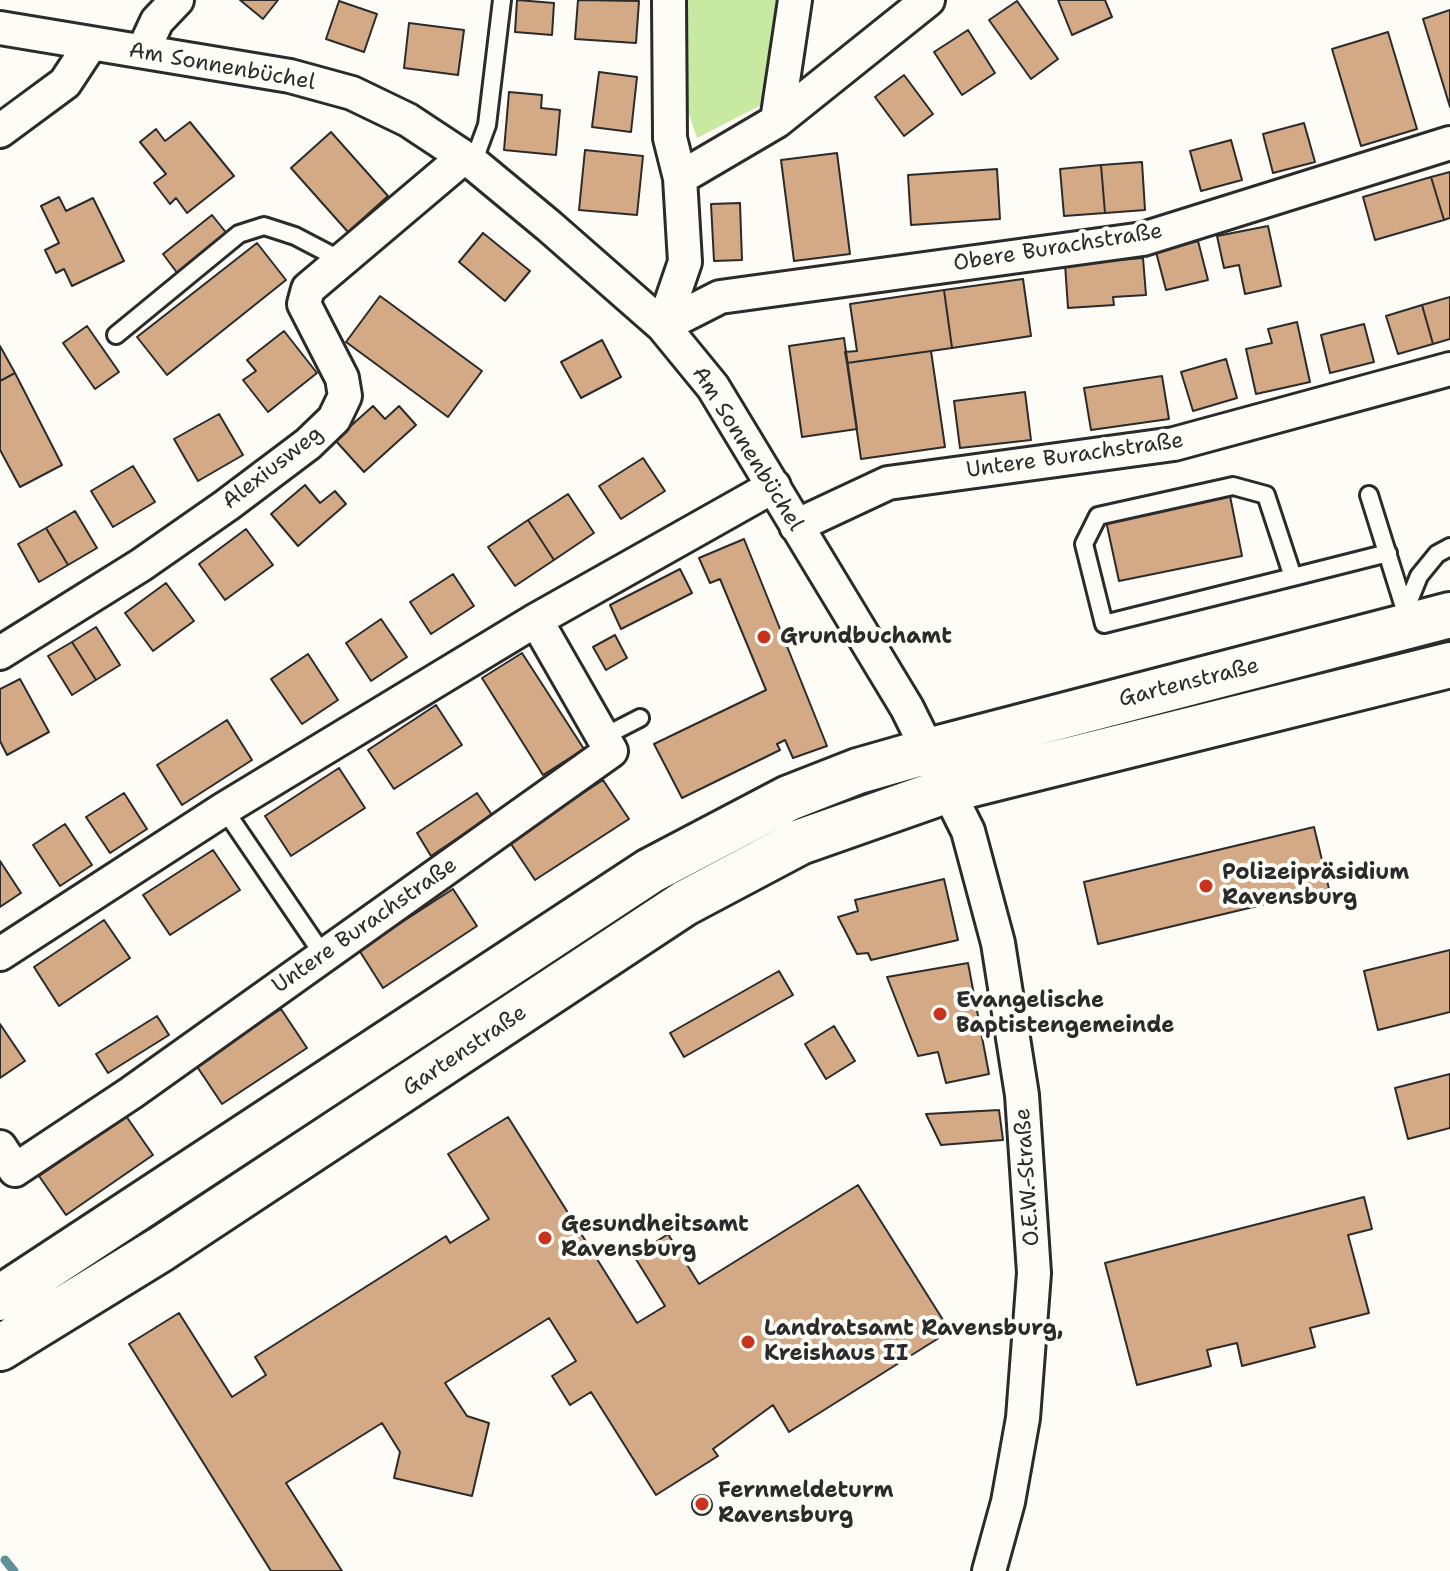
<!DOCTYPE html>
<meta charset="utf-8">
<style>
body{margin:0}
canvas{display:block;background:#fdfcf7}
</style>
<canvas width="1450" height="1571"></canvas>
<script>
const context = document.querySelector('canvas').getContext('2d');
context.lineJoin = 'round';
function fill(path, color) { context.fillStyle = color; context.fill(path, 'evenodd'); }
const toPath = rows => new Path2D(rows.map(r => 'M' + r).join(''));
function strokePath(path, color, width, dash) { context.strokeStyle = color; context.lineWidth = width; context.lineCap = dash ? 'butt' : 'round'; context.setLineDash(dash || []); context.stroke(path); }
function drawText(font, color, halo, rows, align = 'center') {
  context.font = font + ' "Shantell Sans",sans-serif'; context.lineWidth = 8; context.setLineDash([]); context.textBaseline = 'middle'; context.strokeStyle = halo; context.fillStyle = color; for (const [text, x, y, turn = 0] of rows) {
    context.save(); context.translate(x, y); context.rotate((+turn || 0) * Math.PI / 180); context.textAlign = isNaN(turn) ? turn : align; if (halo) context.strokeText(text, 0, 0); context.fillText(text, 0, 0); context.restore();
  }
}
const green = toPath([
 [686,0,776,0,765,103,697,138,685,103]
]);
const stream = toPath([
 [5,1560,14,1571]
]);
const building = toPath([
 [240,0,278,0,263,19,240,0],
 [517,0,554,3,552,35,515,32,517,0],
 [578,0,639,1,636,43,575,39,578,0],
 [1058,0,1105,0,1112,17,1072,35,1058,0],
 [339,1,377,14,364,52,326,39,339,1],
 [1017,1,1058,59,1031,79,989,20,1017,1],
 [1450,10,1450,107,1423,19,1450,10],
 [409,23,464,30,458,75,404,68,409,23],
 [968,30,995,73,962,95,934,52,968,30],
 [1388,32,1417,129,1361,146,1332,49,1388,32],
 [599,72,637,77,631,132,592,127,599,72],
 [904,75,933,114,904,136,875,97,904,75],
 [509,92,542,95,541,108,560,110,556,155,504,150,509,92],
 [190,122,234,176,187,213,176,198,170,204,154,183,166,174,140,142,156,129,165,141,190,122],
 [1304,123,1315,162,1273,173,1263,134,1304,123],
 [331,132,388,196,348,232,291,168,331,132],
 [1231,140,1242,180,1201,191,1190,151,1231,140],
 [585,150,643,156,637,215,579,210,585,150],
 [837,153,850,254,794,261,781,160,837,153],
 [1142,162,1145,210,1105,213,1101,165,1142,162],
 [1101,165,1105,213,1064,216,1060,169,1101,165],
 [997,169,1000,219,911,225,908,175,997,169],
 [1450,172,1450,218,1444,220,1431,177,1450,172],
 [1431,177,1444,220,1375,240,1363,197,1431,177],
 [59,197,66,211,93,198,124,261,72,286,64,269,56,273,45,250,59,243,41,206,59,197],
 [740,203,742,260,714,261,711,204,740,203],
 [212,215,228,235,178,274,163,254,212,215],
 [1268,226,1281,286,1245,294,1239,265,1224,268,1217,236,1268,226],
 [483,233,530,271,505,301,459,262,483,233],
 [1198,241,1208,280,1166,290,1156,252,1198,241],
 [257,243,286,280,167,375,137,337,257,243],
 [1143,258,1146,295,1113,297,1114,305,1068,308,1065,264,1143,258],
 [1023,279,1031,336,952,348,944,290,1023,279],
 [944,290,952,348,847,363,845,352,857,351,850,304,944,290],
 [380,296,482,371,448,417,346,342,380,296],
 [1450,297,1450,339,1433,344,1422,305,1450,297],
 [1422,305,1433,344,1398,354,1386,316,1422,305],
 [1297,322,1310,382,1256,394,1246,349,1272,343,1268,329,1297,322],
 [1364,324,1374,362,1330,373,1321,335,1364,324],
 [87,326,119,372,95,389,63,343,87,326],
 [284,331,317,373,268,412,243,380,256,371,247,360,284,331],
 [844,338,857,429,802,437,789,346,844,338],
 [602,340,621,377,581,398,561,362,602,340],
 [0,346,15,373,0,381,0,346],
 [931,351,945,447,861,459,847,363,931,351],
 [1226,359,1237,398,1193,411,1181,372,1226,359],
 [15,373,62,465,20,487,0,450,0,381,15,373],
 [1162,376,1169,419,1091,430,1084,388,1162,376],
 [1025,392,1031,440,960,448,954,401,1025,392],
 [373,406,385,419,399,406,416,425,364,472,335,440,373,406],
 [219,414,243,455,198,481,174,439,219,414],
 [643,458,665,491,621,519,599,486,643,458],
 [133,466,155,502,113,527,91,491,133,466],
 [305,485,320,503,335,491,346,504,298,546,271,514,305,485],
 [568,494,594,533,554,560,528,520,568,494],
 [1230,496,1242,556,1119,581,1106,521,1230,496],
 [75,511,97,548,68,565,46,528,75,511],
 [528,520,554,560,515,586,488,547,528,520],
 [46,528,68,565,39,582,18,544,46,528],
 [246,529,273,565,225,600,199,564,246,529],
 [744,539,827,746,793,758,785,740,777,744,780,750,682,798,654,744,766,690,720,579,710,583,699,558,744,539],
 [680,569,692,593,621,629,610,605,680,569],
 [453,574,474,606,431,634,410,602,453,574],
 [166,583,194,621,153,651,125,613,166,583],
 [381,619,407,657,371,681,346,643,381,619],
 [96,627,120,665,96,680,72,642,96,627],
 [615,635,627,658,606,670,593,647,615,635],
 [72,642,96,680,72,695,48,656,72,642],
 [522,653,584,749,543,775,482,678,522,653],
 [308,654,338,700,302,724,271,679,308,654],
 [20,679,49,732,7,755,0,741,0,689,20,679],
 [436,705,462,745,394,789,368,750,436,705],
 [227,720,252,760,182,805,157,765,227,720],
 [339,768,365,808,291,856,265,816,339,768],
 [603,780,629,819,535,880,509,841,603,780],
 [124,793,147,829,110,853,86,817,124,793],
 [477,793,492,815,431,856,417,833,477,793],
 [65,824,92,865,60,886,33,845,65,824],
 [1314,827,1329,889,1098,944,1084,882,1314,827],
 [213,850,240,890,170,935,143,895,213,850],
 [0,861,21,893,0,907,0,861],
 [944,879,958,940,871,960,868,953,857,954,838,917,858,911,855,900,944,879],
 [453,889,477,926,383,988,359,950,453,889],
 [104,920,130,958,59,1006,34,967,104,920],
 [1450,950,1450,1012,1378,1030,1364,971,1450,950],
 [968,963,989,1074,946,1083,938,1052,918,1056,887,977,968,963],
 [779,971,793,995,684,1057,670,1033,779,971],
 [281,1009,307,1048,222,1104,196,1065,281,1009],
 [157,1016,169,1035,108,1073,96,1054,157,1016],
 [0,1024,25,1061,0,1078,0,1024],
 [834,1026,855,1061,826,1079,805,1044,834,1026],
 [1450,1074,1450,1128,1408,1139,1395,1088,1450,1074],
 [999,1110,1003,1140,941,1145,926,1114,999,1110],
 [126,1116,153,1155,66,1215,39,1176,126,1116],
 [508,1117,637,1323,665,1306,634,1256,668,1234,699,1284,858,1185,950,1331,789,1432,773,1405,713,1449,718,1456,656,1495,591,1392,570,1405,552,1376,576,1361,549,1318,445,1383,467,1416,489,1423,472,1496,394,1478,400,1452,382,1423,286,1483,342,1571,271,1571,129,1344,179,1313,232,1397,266,1375,255,1357,446,1236,450,1243,489,1219,448,1154,508,1117],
 [1364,1197,1372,1229,1348,1235,1369,1313,1310,1328,1315,1347,1242,1366,1237,1343,1207,1350,1211,1366,1137,1385,1105,1263,1364,1197],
 '692 1505a10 10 0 1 1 20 0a10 10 0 1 1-20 0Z'
]);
const service = toPath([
 [473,163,487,125,502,0],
 [116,335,239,234,264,226,295,236,341,260],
 [1369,495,1410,626],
 [1293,577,1266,495,1233,486,1098,516,1084,544,1104,624,1293,577,1388,553],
 [1406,608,1419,576,1437,554,1450,547],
 [603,737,640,718],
 [224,809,324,956]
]);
const minor = toPath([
 [669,0,670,138,680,178],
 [0,28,290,76,352,93,408,120,473,163,549,226,663,326,713,387,907,708,968,831,998,943,1022,1095,1034,1273,1023,1418,1008,1502,989,1571],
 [143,51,157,21,177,0],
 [777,121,795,0],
 [0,131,65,83,90,45],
 [663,326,720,297,1143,239,1450,143],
 [663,326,685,262,680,178,777,121,928,0],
 [796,526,888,483,1174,444,1450,369],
 [0,653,141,565,227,505,308,444,334,419,345,396,342,378,304,304,308,289,464,157],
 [0,954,224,809,536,620,774,486],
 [0,1147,15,1170,131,1093,611,751,536,620]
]);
const secondary = toPath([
 [0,1298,650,871,789,798,858,771,928,751,1450,615],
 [0,1348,161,1249,685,903,800,842,948,790,1450,665]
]);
const markers = [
 [764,637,8,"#c8321e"],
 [1206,886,8,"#c8321e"],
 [940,1014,8,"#c8321e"],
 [545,1238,8,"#c8321e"],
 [748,1342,8,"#c8321e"],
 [702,1504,8,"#c8321e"]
];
const streetNames = [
 ["Am Sonnenbüchel",222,67,10],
 ["Obere Burachstraße",1058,248,-9],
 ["Am Sonnenbüchel",747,449,58],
 ["Untere Burachstraße",1075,456,-8],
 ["Alexiusweg",273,468,-38],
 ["Gartenstraße",1189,683,-14],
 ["Untere Burachstraße",365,926,-35],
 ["Gartenstraße",465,1051,-34],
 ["O.E.W.-Straße",1028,1177,-94]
];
const poiNames = [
 ["Grundbuchamt",780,637],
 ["Polizeipräsidium",1222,873],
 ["Ravensburg",1222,898],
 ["Evangelische",956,1001],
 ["Baptistengemeinde",956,1026],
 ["Gesundheitsamt",561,1225],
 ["Ravensburg",561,1250],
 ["Landratsamt Ravensburg,",764,1329],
 ["Kreishaus II",764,1354],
 ["Fernmeldeturm",718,1491],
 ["Ravensburg",718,1516]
];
fill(green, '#c8e9a2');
strokePath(stream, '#609099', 9);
fill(building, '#d3aa85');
strokePath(building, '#2b2b2b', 2);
strokePath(service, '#2b2b2b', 22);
strokePath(minor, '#2b2b2b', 38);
strokePath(secondary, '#2b2b2b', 50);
strokePath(service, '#fdfcf7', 16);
strokePath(minor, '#fdfcf7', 32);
strokePath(secondary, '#fdfcf7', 44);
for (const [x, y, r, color] of markers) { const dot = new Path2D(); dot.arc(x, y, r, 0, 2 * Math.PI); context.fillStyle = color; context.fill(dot); strokePath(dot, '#fdfcf7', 3); }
drawText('22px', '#2b2b2b', '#fdfcf7', streetNames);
drawText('bold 22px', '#2b2b2b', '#fdfcf7', poiNames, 'left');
</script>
